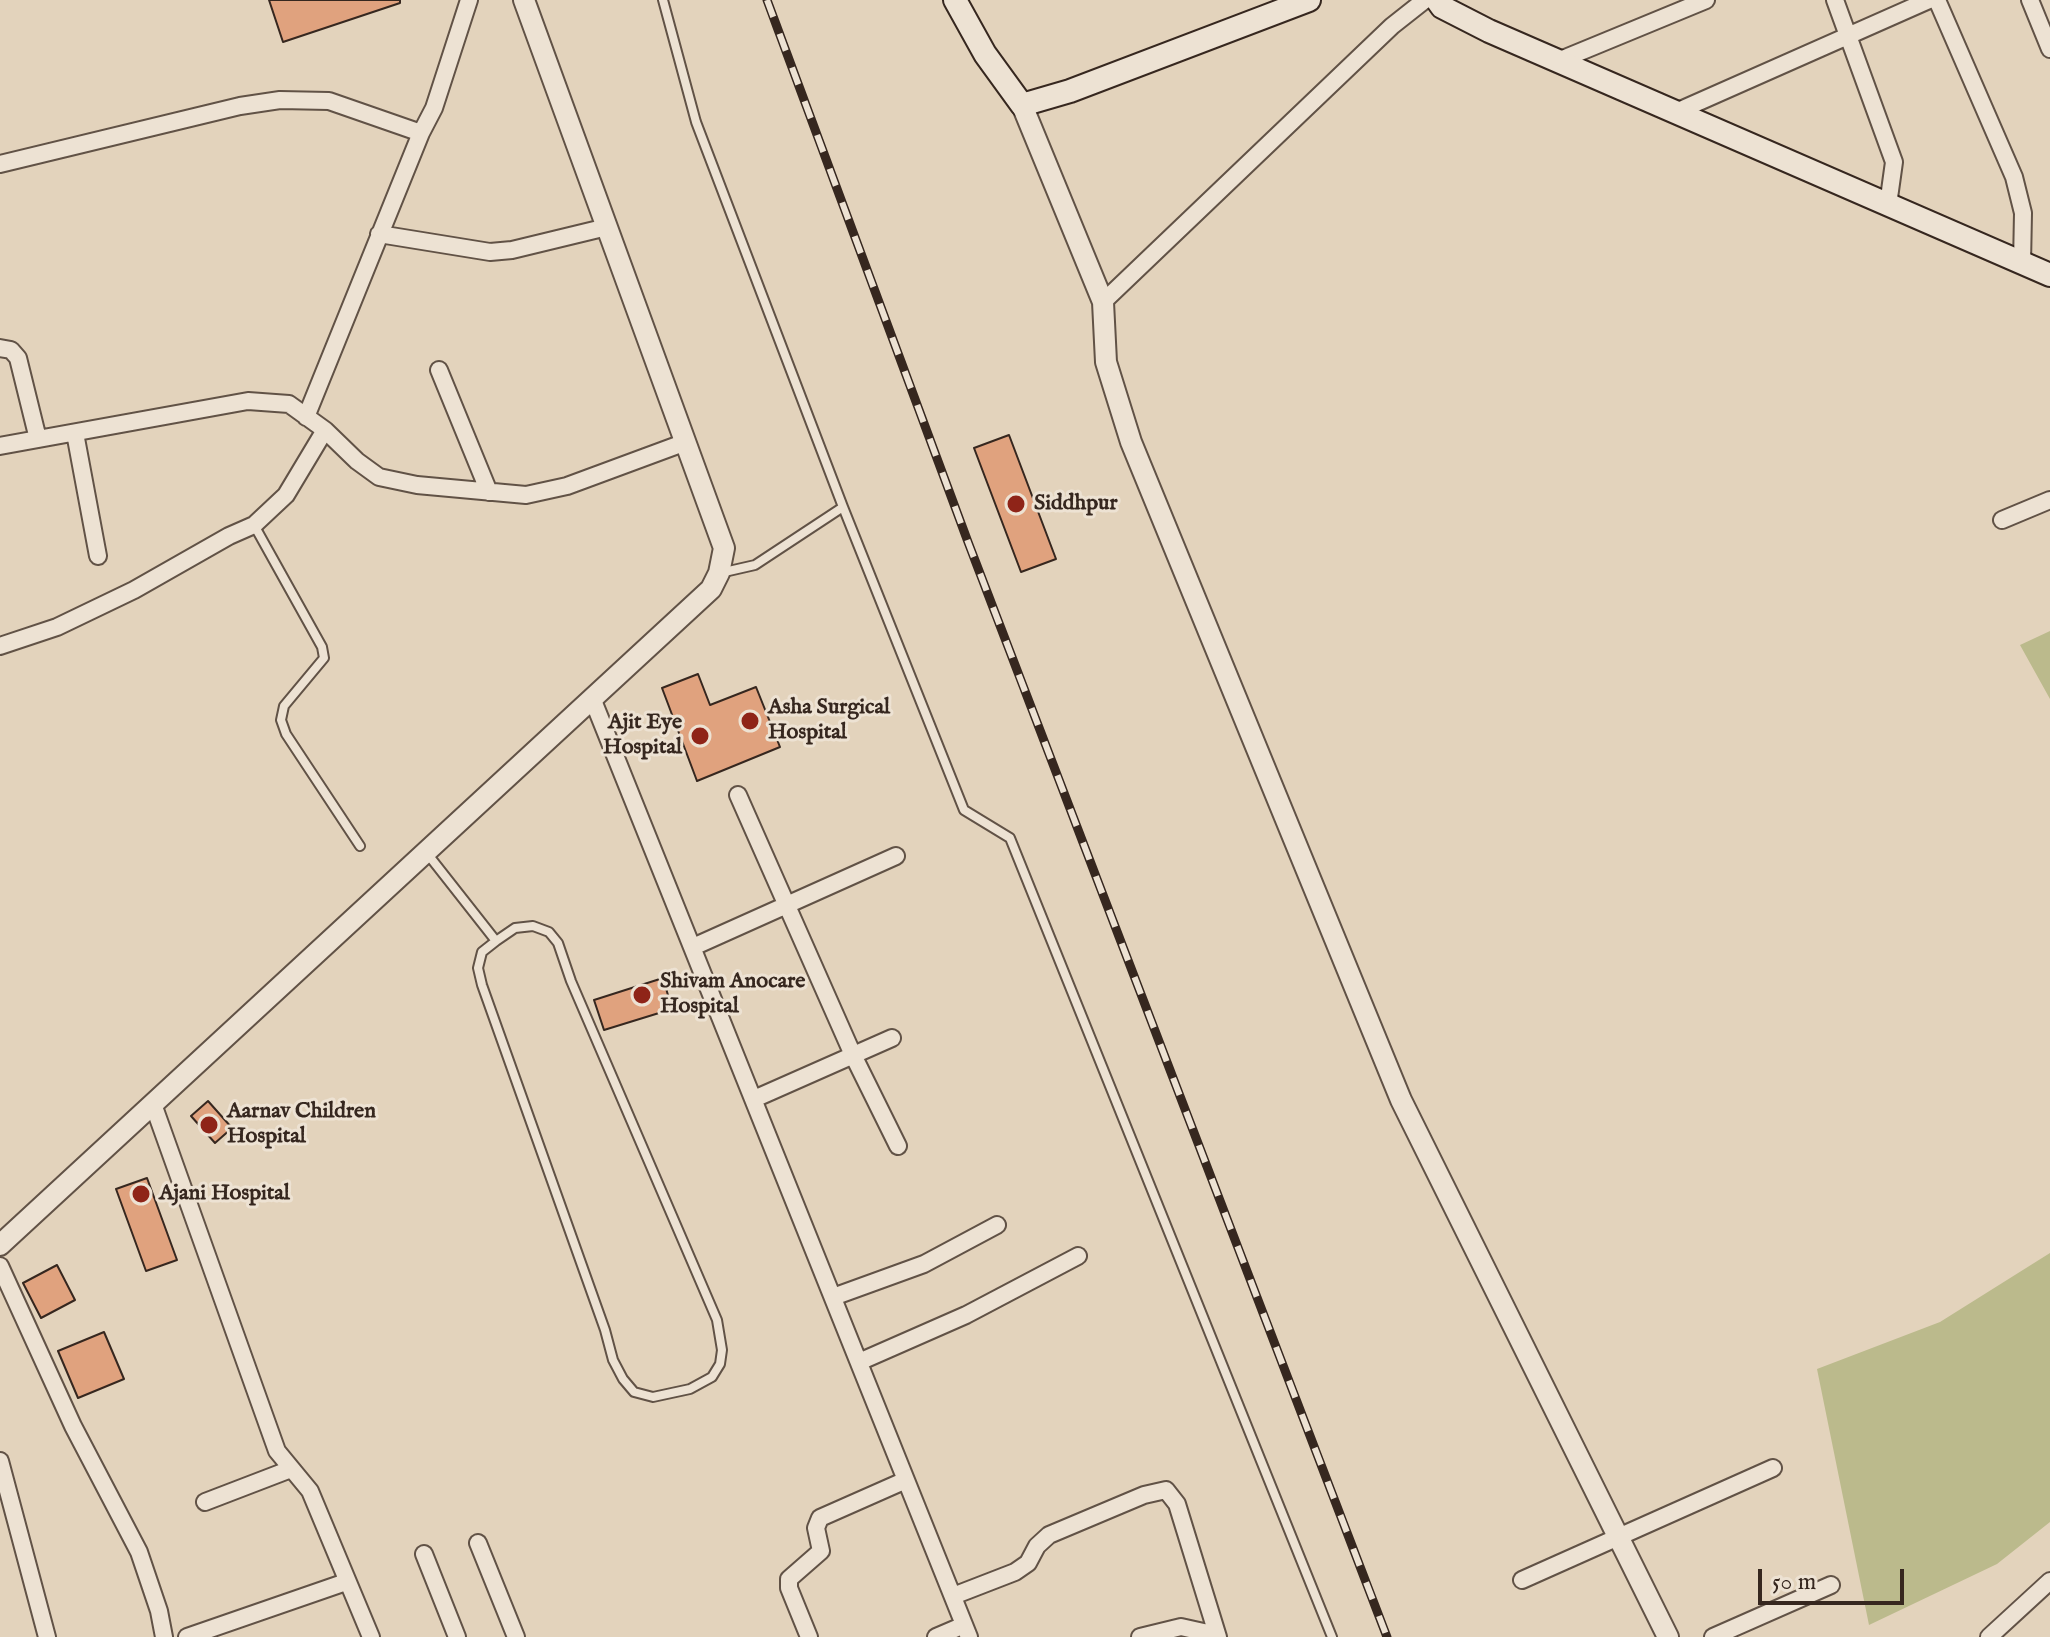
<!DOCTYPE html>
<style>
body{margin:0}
#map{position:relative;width:2050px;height:1637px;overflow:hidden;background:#e3d3bc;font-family:"IM FELL English",serif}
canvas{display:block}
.scale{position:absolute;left:1758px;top:1569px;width:146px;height:36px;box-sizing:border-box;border:4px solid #36271f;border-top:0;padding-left:10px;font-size:24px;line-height:28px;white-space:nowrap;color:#36271f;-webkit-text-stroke:6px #ede2d3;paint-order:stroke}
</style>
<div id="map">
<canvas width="2050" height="1637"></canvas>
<div class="scale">50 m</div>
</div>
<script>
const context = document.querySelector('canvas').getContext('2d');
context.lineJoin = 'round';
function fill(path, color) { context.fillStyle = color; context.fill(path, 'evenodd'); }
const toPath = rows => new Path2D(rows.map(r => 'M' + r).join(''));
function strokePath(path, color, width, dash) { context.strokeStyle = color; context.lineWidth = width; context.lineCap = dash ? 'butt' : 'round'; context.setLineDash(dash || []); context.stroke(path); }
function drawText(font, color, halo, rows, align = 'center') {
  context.font = font + ' "IM FELL English",serif'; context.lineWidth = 6; context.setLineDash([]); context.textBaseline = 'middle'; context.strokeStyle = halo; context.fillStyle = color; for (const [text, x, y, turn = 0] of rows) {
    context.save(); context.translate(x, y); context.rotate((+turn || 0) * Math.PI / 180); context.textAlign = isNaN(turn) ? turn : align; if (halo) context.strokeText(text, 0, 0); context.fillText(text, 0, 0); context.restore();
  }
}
const green = toPath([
 [2050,631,2050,699,2020,645],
 [2050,1253,2050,1522,1997,1564,1869,1625,1817,1369,1940,1322]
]);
const building = toPath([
 [269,0,400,0,400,3,283,42,269,0],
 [1009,435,1056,559,1021,572,974,448,1009,435],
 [698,674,710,705,756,687,780,747,697,781,662,688,698,674],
 [663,978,672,1009,604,1030,594,1000,663,978],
 [208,1101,232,1128,215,1143,191,1116,208,1101],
 [147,1178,177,1260,146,1271,116,1189,147,1178],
 [57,1265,75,1300,41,1318,23,1283,57,1265],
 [104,1332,124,1379,78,1398,58,1351,104,1332]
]);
const service = toPath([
 [663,0,696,122,843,507,964,810,1010,838,1332,1637],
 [254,525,322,647,324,658,284,706,281,720,286,734,360,846],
 [720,573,755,565,843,507],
 [426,852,496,941,482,952,478,968,482,985,605,1330,613,1360,623,1379,634,1392,653,1397,690,1389,712,1377,720,1364,722,1350,717,1320,571,981,558,943,549,932,533,926,515,928,496,941]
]);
const minor = toPath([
 [1835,0,1894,162,1888,205],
 [1937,0,2014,177,2023,213,2022,264],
 [2030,0,2050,49],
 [1558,61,1706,0],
 [1676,112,1929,0],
 [0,164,240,106,280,100,329,101,421,133,434,108,469,0],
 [379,234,490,252,512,250,607,227],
 [1103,302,1392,26,1425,0],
 [0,348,11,350,18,358,38,439],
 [439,370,489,492],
 [306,417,421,133],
 [75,433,98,556],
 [0,446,248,401,289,404,325,430,357,461,379,477,417,485,526,495,567,486,686,442],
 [2002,520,2050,500],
 [0,646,57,627,134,590,229,536,254,525,286,495,325,430],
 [592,698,969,1637],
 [738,795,853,1055,898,1146],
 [693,947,896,856],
 [754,1099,892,1038],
 [153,1104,277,1451,310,1491,371,1637],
 [0,1266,73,1426,139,1552,159,1611,164,1637],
 [833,1297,924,1264,997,1225],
 [859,1362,966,1315,1078,1256],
 [0,1461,47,1637],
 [205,1502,291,1469],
 [478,1543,516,1637],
 [424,1554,457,1637],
 [1522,1580,1773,1468],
 [953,1596,1015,1572,1028,1563,1037,1546,1049,1535,1144,1495,1166,1490,1177,1504,1218,1637],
 [187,1637,346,1582],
 [809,1637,789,1588,789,1579,821,1551,816,1528,820,1518,906,1480],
 [936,1637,964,1625],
 [1140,1637,1181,1627,1217,1635],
 [1713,1637,1831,1585],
 [1989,1637,2050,1581]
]);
const tertiary = toPath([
 [1022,105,1103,302,1106,362,1131,442,1401,1100,1668,1637],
 [0,1245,711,589,719,573,724,548,524,0]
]);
const secondary = toPath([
 [955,0,985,54,1022,105,1070,91,1309,0],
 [1437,0,1442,7,1489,31,2050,275]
]);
const rail = toPath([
 [767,0,968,542,1387,1637]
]);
const markers = [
 [1016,504,10,"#8f2418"],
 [750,721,10,"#8f2418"],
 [700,736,10,"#8f2418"],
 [642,995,10,"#8f2418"],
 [209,1125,10,"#8f2418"],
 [141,1194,10,"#8f2418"]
];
const poiNames = [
 ["Siddhpur",1034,504],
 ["Asha Surgical",768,708],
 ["Hospital",768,733],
 ["Ajit Eye",682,723,"right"],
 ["Hospital",682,748,"right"],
 ["Shivam Anocare",660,982],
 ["Hospital",660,1007],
 ["Aarnav Children",227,1112],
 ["Hospital",227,1137],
 ["Ajani Hospital",159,1194]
];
fill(green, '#bbba8c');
fill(building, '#e0a27e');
strokePath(building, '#36271f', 2);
strokePath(service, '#615246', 12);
strokePath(minor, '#615246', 20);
strokePath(tertiary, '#615246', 24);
strokePath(secondary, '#36271f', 26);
strokePath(service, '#ede2d3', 8);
strokePath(minor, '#ede2d3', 16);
strokePath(tertiary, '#ede2d3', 20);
strokePath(secondary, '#ede2d3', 22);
strokePath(rail, '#36271f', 9);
strokePath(rail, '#ede2d3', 6, [18]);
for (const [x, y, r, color] of markers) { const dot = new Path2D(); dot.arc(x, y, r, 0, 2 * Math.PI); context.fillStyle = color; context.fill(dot); strokePath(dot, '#ede2d3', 3); }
drawText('bold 22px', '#36271f', '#ede2d3', poiNames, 'left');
</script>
